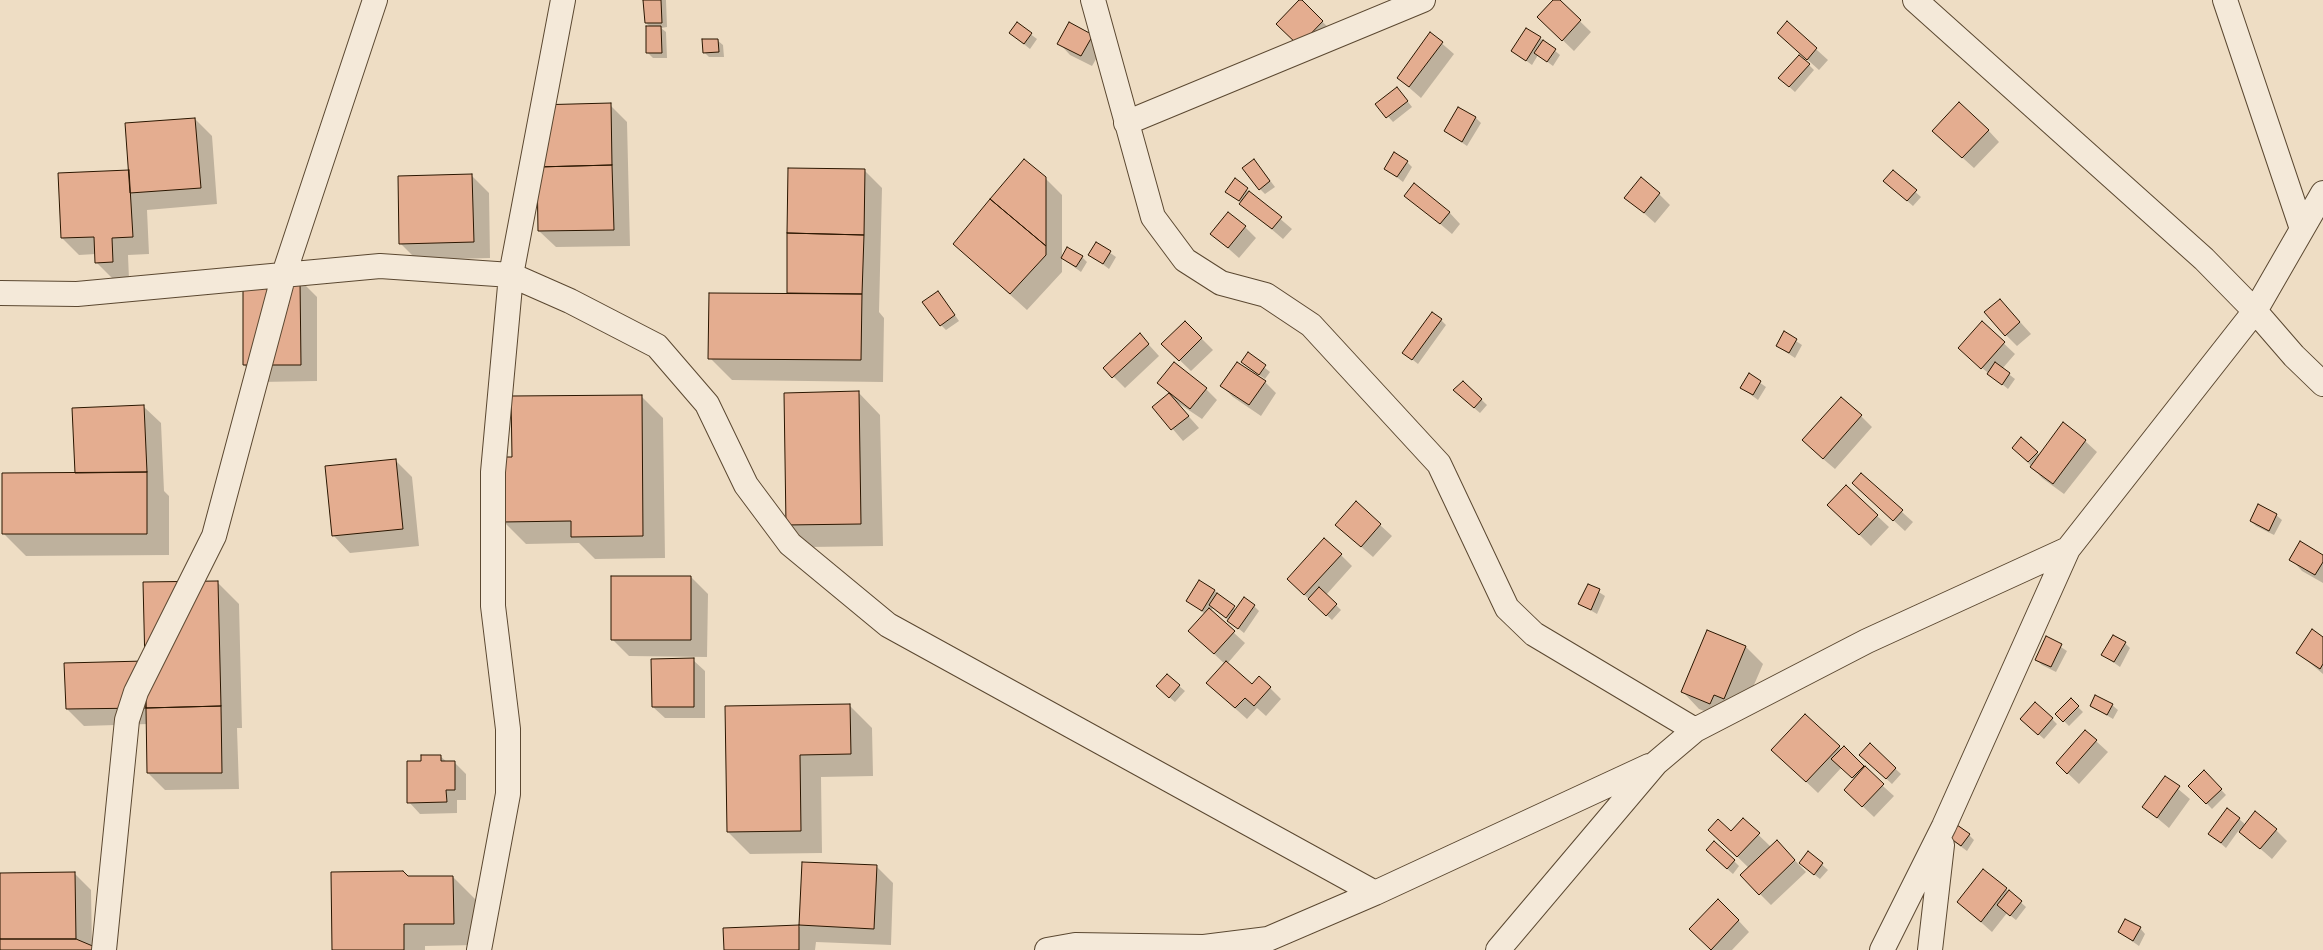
<!DOCTYPE html>
<style>
body{margin:0}
canvas{display:block;background:#eeddc4}
</style>
<canvas width="2323" height="950"></canvas>
<script>
const context = document.querySelector('canvas').getContext('2d');
context.lineJoin = 'round';
function fill(path, color) { context.fillStyle = color; context.fill(path, 'evenodd'); }
const toPath = rows => new Path2D(rows.map(r => 'M' + r).join(''));
function strokePath(path, color, width, dash) { context.strokeStyle = color; context.lineWidth = width; context.lineCap = dash ? 'butt' : 'round'; context.setLineDash(dash || []); context.stroke(path); }
const shadow = toPath([
 [645,0,666,0,667,27,661,28,666,32,667,58,653,58,648,53,650,27,646,23],
 [1300,0,1334,33,1311,56],
 [1555,0,1558,0,1591,32,1574,51,1550,28],
 [1787,23,1828,60,1819,70,1790,44],
 [1017,24,1037,39,1030,49,1010,33],
 [1431,34,1454,54,1421,98,1398,78],
 [1092,36,1103,47,1092,66,1070,55,1059,43],
 [1540,38,1560,55,1553,66,1538,55,1532,65,1513,51],
 [717,40,723,45,724,57,709,57,704,52],
 [1809,65,1814,70,1795,92,1785,83],
 [1402,94,1412,107,1393,122,1377,104],
 [610,105,627,122,630,246,556,247,539,231],
 [1476,118,1481,123,1467,146,1445,131],
 [195,119,212,136,217,204,147,210,149,254,128,255,129,279,113,279,96,262,96,254,79,255,62,238],
 [1988,130,1999,142,1974,168,1945,142],
 [1407,162,1412,167,1403,182,1385,168],
 [1259,166,1275,187,1265,194,1260,189],
 [865,171,882,188,879,312,884,318,883,382,732,380,710,358,791,295,788,293],
 [1893,172,1921,197,1913,206,1890,186],
 [472,176,489,193,490,258,417,260,400,243],
 [1045,178,1062,195,1062,272,1027,310,954,244],
 [1235,180,1292,229,1283,239,1227,191],
 [1659,194,1670,205,1655,223,1626,197],
 [1406,195,1449,212,1460,224,1452,234],
 [1245,227,1256,238,1239,258,1212,234],
 [1096,243,1116,257,1109,269,1089,254],
 [1082,257,1087,262,1081,272,1062,258],
 [300,280,317,297,317,381,261,382,244,365],
 [943,298,959,321,946,330,941,325],
 [2011,312,2031,334,2017,346,2006,335],
 [1441,320,1446,325,1418,364,1404,353],
 [1185,322,1213,350,1191,371,1163,344],
 [1982,323,2015,354,2002,369,2015,379,2008,389,1971,359],
 [1784,333,1802,345,1795,358,1777,346],
 [1140,335,1159,356,1125,388,1105,368],
 [1248,354,1270,372,1265,379,1248,367],
 [1749,375,1766,387,1758,400,1742,388],
 [1265,382,1276,393,1261,416,1233,397,1222,386],
 [1463,382,1487,405,1480,413,1460,396],
 [1159,383,1206,389,1217,400,1202,419,1175,401,1199,428,1183,441,1154,407,1170,394],
 [858,392,880,415,883,546,810,547,788,525],
 [641,396,663,418,665,558,595,559,579,543,526,544,503,521,513,458],
 [144,407,161,423,164,491,169,496,169,555,26,556,4,534,76,474],
 [1861,416,1872,427,1835,469,1815,452],
 [2085,441,2097,452,2064,494,2042,478,2019,453,2037,453,2040,455],
 [395,460,412,477,419,546,350,553,334,536,326,467],
 [1861,475,1913,522,1905,531,1865,494],
 [1846,487,1889,527,1871,546,1840,516],
 [1356,503,1392,536,1373,557,1336,525],
 [2276,515,2282,520,2274,535,2256,526,2251,521],
 [1341,555,1352,566,1326,595,1341,610,1332,620,1299,590],
 [2323,556,2323,583,2302,571,2291,559],
 [691,577,708,594,707,657,629,656,612,639],
 [217,582,239,604,242,728,237,728,239,789,165,790,148,773,148,724,84,726,67,709,145,663],
 [1588,585,1605,596,1597,614,1580,604],
 [1215,591,1236,610,1254,606,1259,611,1244,633,1213,608,1210,611,1245,643,1227,664,1252,686,1270,688,1281,699,1266,716,1257,708,1247,719,1219,694,1225,664,1201,642,1205,614,1188,601],
 [1708,631,1746,647,1763,664,1741,715,1727,720,1699,709,1683,692],
 [2047,638,2067,651,2056,672,2042,665,2036,660],
 [2323,638,2323,674,2298,653],
 [2125,643,2130,648,2120,667,2103,655],
 [693,660,705,671,705,718,665,718,653,707],
 [1167,676,1185,691,1175,702,1163,692],
 [2071,700,2083,712,2069,726,2057,714],
 [2112,705,2118,710,2113,719,2091,706],
 [850,706,872,728,873,776,821,777,822,853,750,854,728,832,726,707],
 [1805,716,1894,796,1874,817,1857,801,1855,780,1842,767,1818,793,1784,761],
 [2052,719,2057,724,2044,739,2027,724],
 [2086,732,2108,752,2079,784,2057,763],
 [1870,745,1901,774,1892,784,1866,760],
 [440,756,447,762,454,762,466,774,466,800,457,800,457,813,420,814,409,802,423,762],
 [2204,772,2226,795,2212,809,2190,786],
 [2165,778,2190,799,2169,828,2144,807],
 [2239,819,2246,825,2276,830,2287,841,2272,859,2239,830,2226,848,2210,834],
 [1743,820,1771,847,1788,853,1806,872,1771,905,1760,894,1749,868,1721,841],
 [1945,835,1969,835,1974,840,1967,851],
 [1809,853,1828,870,1820,879,1806,868],
 [1712,856,1734,861,1739,866,1733,874],
 [803,863,876,866,893,883,891,945,816,942,815,950,725,950,725,929,800,927],
 [74,873,91,890,92,947,0,950],
 [453,877,475,899,476,945,425,946,425,950,333,950],
 [2006,889,2026,907,2016,920,2007,913,1992,932,1958,902],
 [1738,920,1749,932,1732,950,1712,950,1691,929],
 [2140,928,2145,934,2139,946,2119,932]
]);
const building = toPath([
 [643,0,661,0,662,23,645,23,643,0],
 [1299,0,1302,0,1323,21,1299,46,1276,24,1299,0],
 [1553,0,1560,0,1581,20,1562,41,1537,17,1553,0],
 [1787,21,1817,48,1807,60,1777,33,1787,21],
 [1017,22,1032,33,1024,44,1009,33,1017,22],
 [1069,22,1093,35,1081,56,1057,44,1069,22],
 [646,26,661,26,662,53,646,53,646,26],
 [1526,28,1541,37,1526,61,1511,51,1526,28],
 [1430,32,1443,42,1409,87,1397,78,1430,32],
 [702,39,718,39,719,52,703,53,702,39],
 [1543,40,1556,49,1547,62,1534,53,1543,40],
 [1799,55,1810,64,1789,87,1778,78,1799,55],
 [1397,87,1408,101,1386,118,1375,104,1397,87],
 [1959,102,1989,130,1962,158,1932,131,1959,102],
 [611,103,612,165,537,167,535,105,611,103],
 [1458,107,1476,117,1462,142,1444,131,1458,107],
 [195,118,201,188,130,193,125,123,195,118],
 [1394,152,1408,161,1397,177,1384,169,1394,152],
 [1024,159,1046,177,1046,246,990,199,1024,159],
 [1254,159,1270,181,1259,190,1242,168,1254,159],
 [612,165,614,230,538,231,537,167,612,165],
 [788,168,865,169,864,235,787,233,788,168],
 [129,170,133,237,112,238,113,262,95,263,94,237,61,238,58,173,129,170],
 [1893,170,1917,190,1907,201,1883,181,1893,170],
 [472,174,474,242,399,244,398,176,472,174],
 [1641,177,1660,193,1644,213,1624,198,1641,177],
 [1235,178,1248,188,1239,201,1225,192,1235,178],
 [1414,183,1450,212,1440,224,1404,196,1414,183],
 [1249,191,1282,217,1272,229,1239,204,1249,191],
 [990,199,1046,246,1046,255,1010,294,953,244,990,199],
 [1228,212,1246,226,1228,248,1210,234,1228,212],
 [787,233,864,235,862,294,787,293,787,233],
 [1096,242,1111,251,1103,264,1088,255,1096,242],
 [1067,247,1083,256,1076,267,1061,258,1067,247],
 [300,279,301,365,243,365,243,280,300,279],
 [938,291,955,315,940,326,922,302,938,291],
 [709,293,862,294,861,360,708,359,709,293],
 [2000,299,2020,322,2005,336,1984,312,2000,299],
 [1432,312,1442,319,1412,360,1402,353,1432,312],
 [1185,321,1202,338,1179,361,1161,344,1185,321],
 [1982,321,2005,342,1981,369,1958,348,1982,321],
 [1784,331,1797,339,1789,353,1776,346,1784,331],
 [1140,333,1149,344,1112,378,1103,368,1140,333],
 [1248,352,1266,365,1259,375,1241,362,1248,352],
 [1174,362,1207,388,1190,409,1157,383,1174,362],
 [1237,362,1266,381,1249,405,1220,386,1237,362],
 [1995,362,2010,373,2002,385,1987,374,1995,362],
 [1749,373,1761,381,1753,395,1740,388,1749,373],
 [1463,381,1482,399,1474,408,1453,390,1463,381],
 [859,391,861,524,786,525,784,393,859,391],
 [1169,393,1189,416,1171,430,1152,407,1169,393],
 [642,395,643,536,571,537,571,521,502,522,501,457,512,457,511,396,642,395],
 [1841,397,1862,415,1823,459,1802,440,1841,397],
 [144,405,147,472,75,473,72,408,144,405],
 [2063,422,2086,440,2053,484,2030,467,2063,422],
 [2021,437,2038,452,2028,462,2012,448,2021,437],
 [396,459,403,529,332,536,325,466,396,459],
 [147,472,147,534,2,534,2,473,147,472],
 [1861,473,1903,510,1893,521,1852,483,1861,473],
 [1846,485,1878,515,1859,535,1827,505,1846,485],
 [1356,501,1381,524,1361,547,1335,525,1356,501],
 [2258,504,2277,514,2269,531,2250,521,2258,504],
 [1324,538,1342,554,1304,595,1287,579,1324,538],
 [2300,541,2323,555,2323,562,2315,575,2289,560,2300,541],
 [611,576,691,576,691,640,611,640,611,576],
 [1199,580,1215,590,1202,611,1186,601,1199,580],
 [218,581,221,706,146,708,143,582,218,581],
 [1588,584,1600,589,1591,610,1578,604,1588,584],
 [1319,587,1337,604,1326,616,1308,599,1319,587],
 [1217,593,1235,606,1226,618,1209,605,1217,593],
 [1244,597,1255,605,1238,629,1227,621,1244,597],
 [1209,608,1235,631,1214,654,1188,631,1209,608],
 [2312,629,2323,637,2323,664,2320,669,2296,653,2312,629],
 [1707,630,1746,646,1724,699,1714,695,1710,704,1681,692,1707,630],
 [2113,635,2126,642,2114,662,2101,655,2113,635],
 [2046,636,2062,644,2051,667,2035,660,2046,636],
 [694,658,694,707,652,707,651,659,694,658],
 [145,661,146,708,66,709,64,663,145,661],
 [1226,661,1252,684,1259,676,1271,687,1254,706,1245,698,1235,708,1206,683,1226,661],
 [1167,674,1180,685,1169,698,1156,686,1167,674],
 [2095,695,2113,704,2107,715,2090,706,2095,695],
 [2071,698,2079,706,2063,722,2055,714,2071,698],
 [2035,702,2053,718,2038,735,2020,719,2035,702],
 [850,704,851,754,800,755,801,831,727,832,725,706,850,704],
 [221,706,222,773,147,773,146,708,221,706],
 [1805,714,1840,746,1806,782,1771,750,1805,714],
 [2085,730,2097,740,2067,774,2056,763,2085,730],
 [1870,743,1896,768,1886,779,1859,755,1870,743],
 [1844,746,1864,766,1852,778,1831,759,1844,746],
 [421,755,441,755,441,761,455,761,455,790,446,790,447,802,407,803,407,761,421,761,421,755],
 [1865,766,1884,784,1862,807,1844,790,1865,766],
 [2204,770,2222,789,2206,804,2188,786,2204,770],
 [2165,776,2180,786,2157,818,2142,807,2165,776],
 [2227,808,2240,818,2221,843,2208,834,2227,808],
 [2255,811,2277,829,2260,849,2239,832,2255,811],
 [1743,818,1760,833,1737,857,1708,830,1718,819,1731,831,1743,818],
 [1947,818,1970,834,1961,846,1939,830,1947,818],
 [1777,840,1795,860,1759,895,1740,875,1777,840],
 [1714,841,1735,860,1727,869,1706,850,1714,841],
 [1808,851,1823,863,1814,875,1799,863,1808,851],
 [802,862,877,865,874,929,799,925,802,862],
 [1983,869,2007,888,1981,922,1957,902,1983,869],
 [403,871,408,876,453,876,454,924,404,924,404,950,332,950,331,872,403,871],
 [75,872,76,939,0,939,0,873,75,872],
 [2009,890,2022,901,2010,916,1997,905,2009,890],
 [1718,899,1739,920,1711,950,1689,929,1718,899],
 [2125,919,2141,927,2133,941,2118,932,2125,919],
 [799,925,799,950,724,950,723,928,799,925],
 [0,939,76,939,95,947,95,950,0,950,0,939]
]);
const minor = toPath([
 [1093,0,1153,217,1185,260,1221,283,1266,295,1311,325,1439,464,1507,608,1534,634,1695,730],
 [1915,0,2204,259,2255,311,2294,356,2323,384],
 [2225,0,2302,229],
 [1126,123,1423,0],
 [0,293,77,294,380,266,511,275,570,301,657,346,707,404,746,485,790,544,888,625,1375,893],
 [104,950,127,720,136,692,214,536,284,274,375,0],
 [479,950,508,794,508,729,493,606,493,472,511,275,563,0],
 [1047,950,1075,945,1204,947,1268,939,1375,893,1649,766],
 [1498,950,1656,763,1695,730,1867,641,2068,549],
 [1882,950,1944,826,2068,549,2255,311,2323,193],
 [1930,950,1942,845]
]);
fill(shadow, '#0003');
fill(building, '#e4ad90');
strokePath(building, '#2a1600', 1);
strokePath(minor, '#5b4831', 26);
strokePath(minor, '#f4e9d9', 24);
</script>
